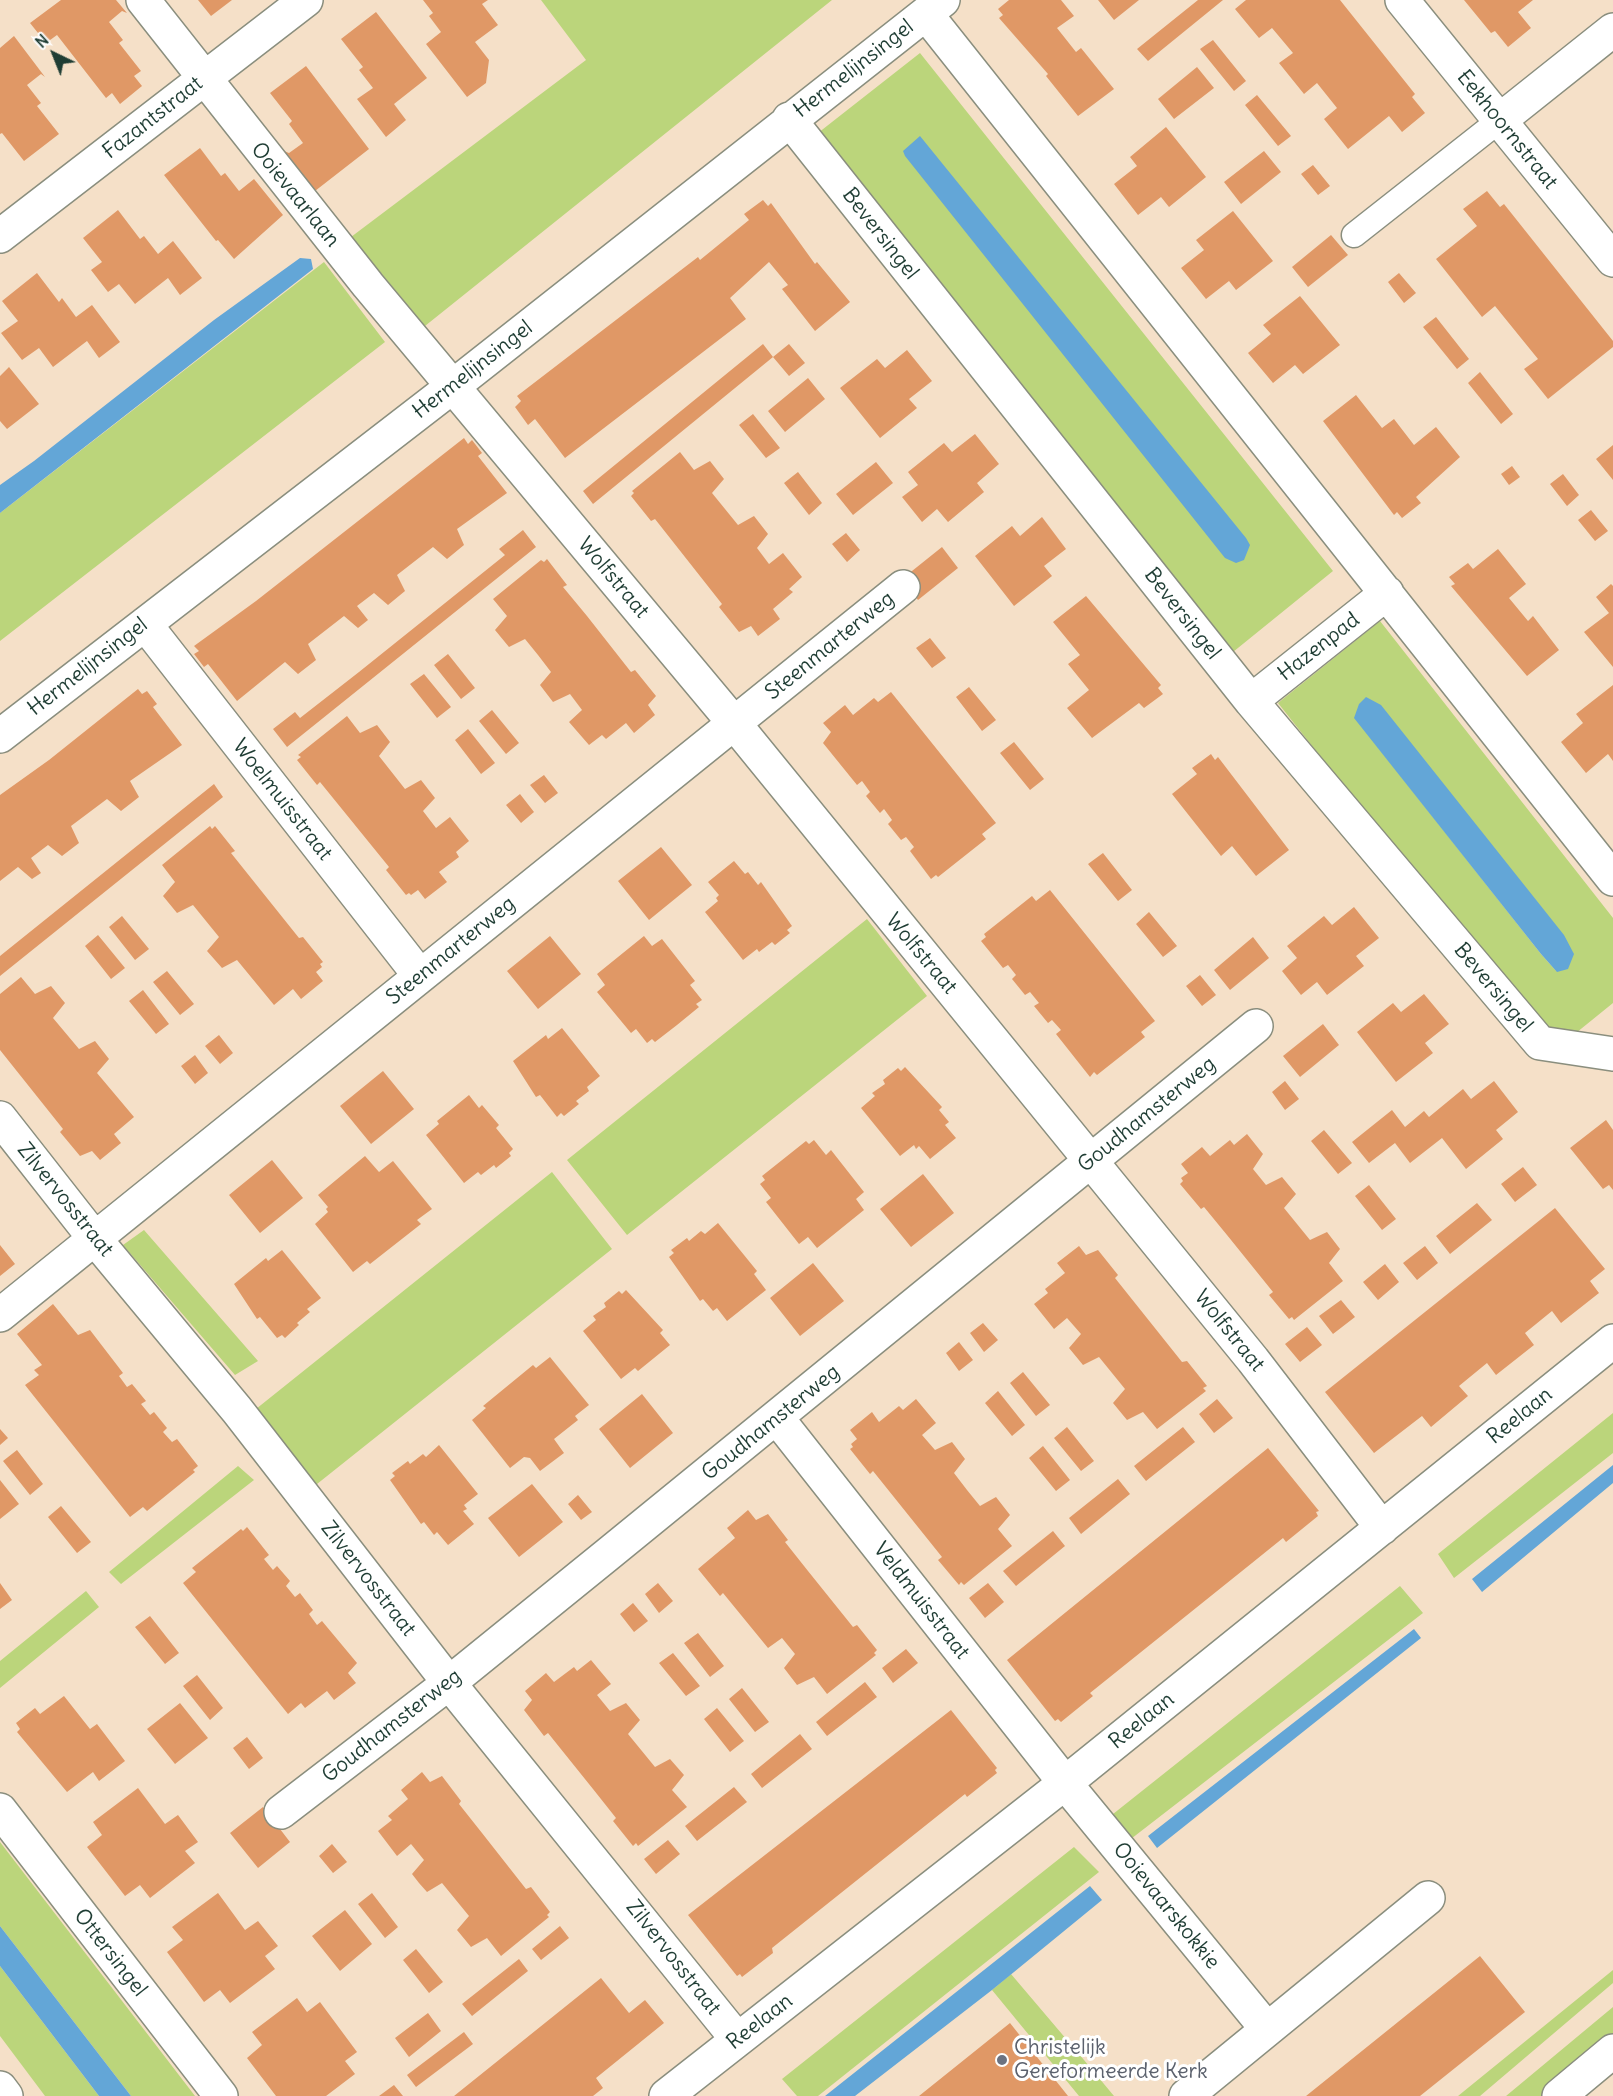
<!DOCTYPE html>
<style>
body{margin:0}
#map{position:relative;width:1613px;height:2096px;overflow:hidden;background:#f5e0c8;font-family:Delius,sans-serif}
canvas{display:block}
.north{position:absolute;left:24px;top:24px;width:60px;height:60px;-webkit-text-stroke:4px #fff;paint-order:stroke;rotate:317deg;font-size:16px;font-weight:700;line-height:24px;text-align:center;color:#1f3d34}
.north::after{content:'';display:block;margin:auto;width:21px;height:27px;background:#1f3d34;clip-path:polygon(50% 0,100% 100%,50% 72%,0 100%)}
</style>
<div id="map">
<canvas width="1613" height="2096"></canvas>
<div class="north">N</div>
</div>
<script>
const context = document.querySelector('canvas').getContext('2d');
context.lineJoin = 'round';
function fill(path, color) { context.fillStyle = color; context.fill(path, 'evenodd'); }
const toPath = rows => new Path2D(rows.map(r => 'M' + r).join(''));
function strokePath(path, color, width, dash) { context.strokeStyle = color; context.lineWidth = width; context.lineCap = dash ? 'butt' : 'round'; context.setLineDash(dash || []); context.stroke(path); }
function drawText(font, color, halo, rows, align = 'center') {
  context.font = font + ' Delius,sans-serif'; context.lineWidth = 6; context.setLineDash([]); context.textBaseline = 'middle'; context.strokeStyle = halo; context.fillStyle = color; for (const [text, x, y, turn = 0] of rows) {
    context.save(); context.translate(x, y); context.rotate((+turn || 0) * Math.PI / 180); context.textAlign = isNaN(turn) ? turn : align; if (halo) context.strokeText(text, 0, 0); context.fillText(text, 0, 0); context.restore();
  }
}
const green = toPath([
 [541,0,832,0,425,326,351,237,586,60],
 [920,53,1333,571,1233,652,818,133],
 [324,262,385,342,0,641,0,513],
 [1380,621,1613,918,1613,1003,1571,1037,1541,1035,1278,703],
 [1355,718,1557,972,1541,954],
 [867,919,927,996,627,1235,567,1160],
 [552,1172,612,1249,312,1488,251,1413],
 [144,1230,258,1361,235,1375,123,1245],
 [1613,1413,1613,1453,1454,1578,1438,1554],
 [238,1466,254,1480,121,1584,109,1572],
 [1400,1586,1423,1613,1127,1842,1108,1818],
 [86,1591,99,1607,0,1688,0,1661],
 [0,1842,195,2096,131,2096,0,1926],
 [1074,1847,1099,1872,818,2096,797,2096,782,2079],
 [0,1966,99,2096,45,2096,0,2036],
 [1613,1970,1613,1983,1480,2096,1458,2096],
 [1011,1974,1084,2060,1114,2096,1079,2096,992,1990],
 [1613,2007,1613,2040,1549,2096,1506,2096]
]);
const water = toPath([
 [920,136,1246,538,1250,545,1244,560,1236,563,1225,558,905,156,903,151],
 [300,258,311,259,313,269,0,513,0,485,34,461,214,320],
 [1366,697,1381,705,1564,935,1574,954,1568,969,1557,972,1541,954,1354,718,1359,704],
 [1613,1465,1613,1483,1482,1592,1472,1579],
 [1414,1629,1421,1638,1157,1848,1148,1836],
 [1090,1886,1102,1900,992,1990,855,2096,825,2096],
 [0,1926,131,2096,99,2096,0,1966]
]);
const building = toPath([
 [61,0,116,0,127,13,122,11,109,22,123,40,119,43,141,71,134,76,142,86,120,104,112,93,106,98,57,35,46,43,30,23],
 [198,0,232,0,211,16],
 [423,0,488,0,482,4,498,25,475,42,489,60,486,83,467,97,426,44,441,32,429,16,433,13],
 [1009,0,1061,0,1074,16,1057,28,1076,52,1081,48,1114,89,1078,116,1046,76,1048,74,999,18,1003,15,998,9],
 [1098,0,1139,0,1114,20],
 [1223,0,1148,61,1137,49,1198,0],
 [1246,0,1340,0,1415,94,1412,97,1425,113,1402,132,1389,116,1348,149,1324,119,1337,108,1317,83,1304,94,1279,63,1293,53,1272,28,1259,38,1235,9],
 [1464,0,1533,0,1518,12,1531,28,1508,47,1495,31,1491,33],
 [376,12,427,78,394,104,406,120,386,137,357,99,373,88,359,70,363,67,341,39],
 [14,36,45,77,41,74,27,85,41,103,37,106,59,134,24,161,2,133,0,134,0,48],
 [1213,40,1246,81,1234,91,1200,49],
 [306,66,369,149,315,191,284,151,289,153,303,143,289,124,292,121,270,93],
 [1197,67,1214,88,1174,119,1158,99],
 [1257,95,1291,136,1278,146,1245,105],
 [1166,127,1206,177,1169,207,1161,197,1138,215,1114,184,1137,166,1130,157],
 [200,148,221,176,225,173,239,191,254,179,283,215,234,259,218,240,216,241,164,175],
 [1264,151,1281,172,1241,204,1224,182],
 [1313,165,1330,186,1318,195,1301,174],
 [1487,191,1500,207,1504,204,1613,341,1613,347,1548,399,1524,369,1538,359,1495,306,1482,317,1436,259,1477,226,1463,209],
 [763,200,768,206,771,203,815,264,817,262,850,302,815,331,782,289,788,285,769,262,730,298,746,319,565,458,535,419,528,425,515,407,521,401,517,396,698,257,700,260,749,220,744,214],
 [118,210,140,239,144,236,158,254,173,241,202,278,180,295,168,278,135,304,119,284,108,292,91,270,102,262,83,238],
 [1233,211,1273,261,1236,290,1229,281,1206,299,1181,268,1204,250,1196,240],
 [1331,235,1348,255,1308,287,1292,267],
 [37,273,59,302,62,298,76,317,92,305,120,342,99,358,87,341,53,367,39,348,22,360,1,333,18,321,2,301],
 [1399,273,1416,293,1404,303,1388,282],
 [1300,296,1340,345,1303,374,1295,365,1273,383,1248,353,1271,334,1263,325],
 [1436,317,1469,359,1457,369,1423,327],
 [763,344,773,357,593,504,583,491],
 [789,344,805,363,789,376,773,357],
 [907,350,932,381,909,399,917,408,880,438,840,388,877,359,885,368],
 [9,367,39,404,7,429,0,421,0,376],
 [1480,372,1513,414,1501,424,1468,383],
 [808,378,825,399,785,432,768,411],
 [1356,395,1382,428,1394,419,1414,445,1436,427,1460,457,1416,497,1421,503,1402,518,1397,512,1394,515,1323,421],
 [753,414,780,448,766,458,739,425],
 [975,434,999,464,977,483,984,492,948,522,937,509,922,522,902,497,918,485,908,472,944,443,952,452],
 [464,438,468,444,472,440,482,453,478,456,507,493,457,529,464,545,447,559,433,547,397,575,405,591,388,605,374,593,357,606,368,620,358,628,344,616,308,644,316,660,298,674,285,662,237,701,208,664,204,667,194,654,199,651,194,646,256,601],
 [1613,445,1613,480,1596,459],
 [680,452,694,470,710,461,724,479,712,493,738,525,754,516,768,534,757,548,769,564,783,553,802,577,789,589,793,592,773,609,780,619,758,636,751,626,739,632,719,607,722,604,655,519,651,521,631,496,634,493,632,491],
 [876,462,893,483,853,515,836,494],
 [1512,466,1520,477,1509,485,1501,474],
 [798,472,822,503,809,515,784,483],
 [1563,474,1579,495,1567,506,1550,484],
 [1591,510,1608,531,1595,541,1578,520],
 [1042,517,1066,549,1044,566,1052,576,1014,606,975,556,1012,526,1020,536],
 [523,530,536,547,287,747,273,729,295,712,300,718,359,672,505,555,499,549],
 [846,533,860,550,847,562,832,544],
 [942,547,958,568,918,600,902,579],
 [1498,549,1526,584,1509,598,1528,621,1533,616,1559,650,1527,676,1451,586,1455,584,1449,577,1468,563,1473,569],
 [547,559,567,585,563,587,587,616,631,672,635,670,656,696,648,705,655,715,634,733,626,723,606,739,602,735,589,745,569,722,582,710,570,694,553,702,540,685,551,672,538,655,525,639,509,647,495,630,507,616,493,599,541,560,544,562],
 [1611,584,1613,586,1613,667,1584,632,1609,613,1596,597],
 [1086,596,1161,685,1158,688,1163,694,1144,708,1139,703,1092,738,1067,708,1089,690,1068,664,1080,655,1053,622],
 [930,638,946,658,932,668,916,648],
 [448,654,475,688,461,699,434,665],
 [424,674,451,707,437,718,410,684],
 [1613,685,1613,761,1608,754,1586,773,1561,742,1583,723,1576,714],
 [969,687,996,720,982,731,956,697],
 [138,689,142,694,147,691,157,704,153,707,182,745,130,781,139,797,121,811,107,799,71,826,79,843,62,856,48,845,31,858,41,873,32,879,18,867,0,881,0,795,49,760],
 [891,692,996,823,982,834,986,839,938,877,936,875,931,879,910,851,914,847,906,837,901,840,888,824,892,820,884,809,880,813,866,796,870,792,862,781,857,785,823,743,831,732,823,723,845,705,853,715,874,698,878,702],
 [492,710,519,743,506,754,479,721],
 [347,716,360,733,377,725,390,742,379,756,405,789,421,780,435,798,423,811,436,828,450,817,469,841,456,852,459,857,439,872,447,882,425,899,418,890,411,895,409,893,406,895,386,870,389,867,320,782,317,785,297,760,301,757,298,755],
 [468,729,495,763,481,774,455,740],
 [1014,742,1044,779,1030,790,1000,753],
 [1211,754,1215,760,1218,757,1289,850,1256,876,1232,846,1221,856,1172,794,1197,774,1192,768],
 [544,775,558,793,545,803,530,785],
 [214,784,223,797,0,976,0,956],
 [520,794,534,812,521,823,506,805],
 [210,826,212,829,215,826,235,851,231,853,299,938,303,937,323,962,320,964,322,967,316,972,323,981,301,999,293,989,274,1005,237,960,222,968,207,951,219,937,193,905,177,913,163,896,175,882,162,865],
 [661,847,692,885,649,920,618,881],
 [1103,853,1132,890,1118,901,1088,864],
 [734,861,745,874,748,872,758,885,761,882,792,926,787,930,790,933,775,945,772,942,759,952,757,949,743,960,705,912,718,901,716,898,719,895,708,882],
 [1050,890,1155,1021,1141,1032,1145,1037,1097,1075,1094,1072,1090,1077,1056,1034,1061,1030,1052,1020,1048,1023,1034,1006,1039,1003,1030,992,1025,995,1012,979,1016,975,1008,965,1003,968,981,941,986,937,984,934,1032,896,1036,901],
 [1354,907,1379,938,1356,956,1364,966,1327,995,1317,982,1301,995,1282,971,1297,958,1287,946,1324,916,1332,925],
 [1149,912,1177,946,1163,957,1136,924],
 [122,916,149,949,135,960,109,927],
 [98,935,125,968,111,979,85,946],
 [550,936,581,974,538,1009,507,971],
 [644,936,652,946,662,939,695,981,690,985,702,1000,696,1004,699,1007,677,1025,655,1042,652,1039,647,1043,636,1029,631,1033,597,992,605,985,597,974],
 [1253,937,1269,958,1230,990,1214,970],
 [167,971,194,1004,180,1015,153,982],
 [1200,975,1216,995,1202,1006,1186,986],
 [21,977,35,994,51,986,65,1003,53,1018,79,1049,95,1041,109,1059,97,1073,134,1117,114,1134,121,1143,100,1160,92,1151,80,1156,60,1132,63,1129,0,1050,0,994],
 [143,990,169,1024,156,1034,129,1001],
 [1424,994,1449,1024,1425,1043,1433,1053,1396,1082,1357,1032,1393,1003,1401,1012],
 [1323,1024,1339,1045,1300,1077,1283,1056],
 [562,1028,600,1076,587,1087,589,1091,576,1101,579,1104,564,1116,561,1113,557,1117,540,1095,536,1097,513,1061,546,1035,548,1039],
 [219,1035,233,1053,220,1064,205,1046],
 [195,1055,208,1073,195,1084,181,1066],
 [905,1067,942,1107,939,1110,949,1122,945,1125,956,1138,930,1159,919,1146,916,1149,914,1145,900,1156,861,1108,875,1096,872,1093,885,1084,883,1080,898,1068,901,1071],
 [383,1071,414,1109,371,1144,340,1106],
 [1285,1081,1299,1099,1285,1110,1272,1092],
 [1494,1081,1518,1112,1496,1130,1503,1139,1466,1169,1442,1138,1410,1163,1395,1143,1369,1163,1352,1142,1392,1110,1405,1127,1424,1111,1429,1117,1463,1089,1471,1099],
 [469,1095,479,1108,482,1105,499,1125,496,1128,513,1149,509,1153,511,1156,496,1168,494,1165,481,1175,478,1172,464,1183,426,1135,439,1124,437,1121],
 [1606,1120,1613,1130,1613,1190,1609,1185,1603,1189,1570,1148],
 [1324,1130,1352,1163,1338,1174,1311,1141],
 [1247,1134,1263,1154,1253,1169,1266,1185,1282,1177,1296,1194,1284,1208,1310,1240,1327,1232,1340,1249,1329,1263,1343,1281,1294,1320,1292,1317,1289,1319,1269,1295,1273,1292,1227,1235,1204,1207,1201,1209,1180,1184,1183,1181,1181,1178,1188,1173,1181,1164,1202,1147,1210,1156,1230,1140,1234,1145],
 [814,1140,826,1155,831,1150,864,1192,856,1199,864,1210,817,1248,808,1237,799,1244,766,1202,771,1198,760,1184,765,1180,762,1176,806,1141,809,1144],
 [365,1156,379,1172,393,1161,432,1209,417,1220,421,1224,370,1264,367,1261,353,1272,315,1224,328,1212,326,1209,328,1207,318,1195],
 [272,1160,303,1198,260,1233,229,1195],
 [1523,1167,1537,1185,1515,1202,1501,1184],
 [923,1174,954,1213,911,1247,880,1209],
 [1369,1185,1396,1219,1382,1230,1355,1196],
 [1477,1203,1492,1220,1450,1254,1436,1236],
 [1555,1208,1605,1269,1590,1281,1599,1293,1561,1323,1552,1311,1525,1333,1534,1345,1496,1375,1487,1363,1459,1386,1468,1396,1431,1427,1422,1416,1374,1453,1325,1392],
 [718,1223,757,1271,754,1274,766,1290,727,1321,717,1308,713,1311,703,1299,700,1301,669,1257,674,1253,671,1250,687,1238,689,1241,701,1231,705,1234],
 [0,1245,15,1264,0,1276],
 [1079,1246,1086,1255,1098,1250,1118,1275,1115,1278,1182,1362,1187,1361,1207,1386,1203,1388,1206,1391,1157,1429,1143,1412,1127,1420,1113,1403,1125,1389,1099,1357,1083,1365,1069,1348,1081,1334,1067,1318,1054,1329,1034,1304,1048,1293,1045,1289,1065,1273,1057,1263],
 [1425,1246,1438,1263,1417,1280,1403,1263],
 [282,1250,321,1298,307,1309,310,1312,297,1323,299,1325,285,1338,282,1335,277,1338,260,1317,257,1319,234,1284,266,1258,268,1261],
 [813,1263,844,1301,800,1336,770,1298],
 [1385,1264,1399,1282,1378,1300,1363,1282],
 [626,1290,663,1330,660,1333,670,1345,638,1371,635,1368,621,1379,583,1331,596,1320,593,1316,606,1307,604,1303,619,1291,622,1294],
 [1341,1300,1355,1317,1333,1334,1319,1316],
 [53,1304,78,1335,90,1330,123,1373,119,1376,127,1387,132,1384,146,1401,141,1404,150,1415,154,1412,167,1428,163,1432,172,1442,177,1439,198,1466,193,1470,195,1472,147,1511,143,1507,130,1517,25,1385,39,1375,34,1370,42,1365,17,1334],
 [983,1323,998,1340,984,1352,970,1333],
 [1307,1327,1322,1345,1300,1362,1285,1344],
 [959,1342,973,1360,959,1371,946,1353],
 [550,1357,589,1405,575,1416,578,1420,554,1439,564,1453,540,1471,530,1458,524,1457,510,1468,472,1420,486,1408,483,1406,533,1365,536,1368],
 [1023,1372,1050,1405,1036,1416,1010,1383],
 [998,1391,1025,1425,1012,1436,985,1403],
 [642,1394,673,1433,630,1468,599,1429],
 [916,1399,936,1423,922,1435,935,1450,952,1442,965,1459,954,1473,967,1490,980,1506,996,1497,1010,1515,998,1529,1012,1546,964,1585,961,1582,959,1585,938,1560,942,1557,873,1471,870,1474,850,1449,853,1447,851,1444,857,1439,850,1430,872,1412,879,1422,899,1406,903,1410],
 [1217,1399,1233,1418,1214,1433,1199,1414],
 [1067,1427,1094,1461,1081,1471,1054,1438],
 [1183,1427,1195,1442,1146,1481,1134,1466],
 [0,1429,8,1438,0,1445],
 [439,1445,478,1494,464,1505,467,1509,463,1511,474,1524,448,1545,437,1532,434,1535,424,1522,421,1524,390,1480,395,1476,392,1473,408,1461,410,1464,423,1454,426,1457],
 [1043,1446,1070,1480,1056,1491,1029,1458],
 [1268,1448,1319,1511,1316,1512,1318,1516,1286,1542,1283,1538,1252,1563,1090,1693,1093,1696,1061,1722,1058,1719,1055,1721,1007,1660],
 [17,1450,43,1484,30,1495,3,1461],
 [1118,1479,1130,1494,1081,1534,1069,1518],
 [0,1480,19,1504,0,1519],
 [532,1484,563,1522,519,1557,488,1518],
 [578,1495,592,1512,581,1520,568,1504],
 [61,1506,91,1542,77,1553,48,1517],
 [748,1510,756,1520,768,1514,788,1540,785,1542,808,1571,853,1627,857,1625,877,1650,874,1653,876,1655,827,1694,814,1677,797,1685,784,1668,795,1654,782,1638,768,1648,723,1593,720,1596,698,1569,735,1538,727,1528],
 [247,1527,269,1555,264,1559,273,1570,277,1566,290,1581,286,1586,295,1597,300,1593,313,1610,309,1614,317,1625,322,1621,357,1663,348,1673,356,1683,334,1700,327,1691,305,1708,301,1703,288,1714,183,1583,196,1572,192,1568,241,1529,243,1531],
 [1053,1531,1065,1546,1016,1586,1003,1571],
 [0,1583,12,1600,0,1609],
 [658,1583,673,1601,659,1613,645,1594],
 [988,1583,1004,1602,985,1618,969,1598],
 [633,1603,648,1621,634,1632,620,1614],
 [150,1616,179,1653,165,1664,135,1627],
 [698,1633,724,1666,710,1677,684,1643],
 [906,1649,918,1663,893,1683,882,1668],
 [673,1653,700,1686,686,1696,659,1663],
 [591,1660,611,1684,597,1695,610,1711,626,1703,640,1720,628,1734,655,1767,670,1759,684,1775,672,1790,687,1807,638,1846,636,1843,633,1846,613,1821,616,1818,593,1789,548,1733,544,1736,524,1710,532,1700,525,1691,546,1673,554,1682,574,1667,577,1671],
 [197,1675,223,1708,210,1720,183,1686],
 [865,1682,877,1697,827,1736,816,1722],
 [742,1688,769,1722,755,1732,729,1699],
 [64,1696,90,1729,97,1724,125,1761,99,1781,93,1772,67,1792,17,1732,20,1729,16,1723,35,1708,40,1714],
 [180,1703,208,1738,175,1764,147,1729],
 [717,1708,744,1741,730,1752,704,1719],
 [951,1710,997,1768,995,1770,997,1773,967,1797,965,1794,772,1948,773,1953,742,1977,740,1974,737,1976,688,1915],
 [800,1734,812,1749,762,1788,751,1774],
 [247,1737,263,1758,249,1769,233,1748],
 [422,1772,430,1782,442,1776,461,1801,459,1804,482,1833,526,1889,531,1887,550,1912,547,1915,549,1917,501,1956,487,1938,471,1947,457,1930,469,1916,442,1883,427,1892,419,1883,412,1874,424,1860,411,1844,397,1856,378,1831,392,1820,388,1816,408,1799,401,1790],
 [734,1787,747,1802,697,1841,685,1826],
 [138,1788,165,1824,178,1815,198,1842,185,1851,195,1863,150,1898,140,1885,125,1896,87,1847,102,1835,93,1822],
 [263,1807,290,1842,258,1868,230,1833],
 [668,1840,680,1854,656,1874,644,1859],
 [332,1844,347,1862,333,1873,319,1856],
 [218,1893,245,1930,258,1921,278,1946,265,1956,275,1969,230,2003,220,1990,204,2002,167,1952,183,1940,172,1927],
 [372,1893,398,1927,385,1938,358,1904],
 [345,1910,372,1944,340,1971,312,1936],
 [560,1926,569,1938,541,1960,532,1949],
 [416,1949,443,1982,429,1993,403,1960],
 [1480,1956,1525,2012,1420,2096,1306,2096],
 [519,1959,528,1971,472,2016,462,2004],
 [601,1978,629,2013,645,2000,664,2023,596,2078,603,2088,593,2096,454,2096],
 [297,1998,307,2012,320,2002,357,2052,345,2061,355,2074,326,2096,276,2096,247,2058,262,2045,252,2032],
 [428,2013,441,2031,409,2057,395,2038],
 [1010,2023,1068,2096,919,2096],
 [464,2032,473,2044,416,2087,407,2075],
 [394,2085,403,2096,379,2096]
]);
const lane = toPath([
 [1354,235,1500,120]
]);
const street = toPath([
 [143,0,368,285,734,723,1253,1360,1382,1528],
 [1402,0,1613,260],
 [926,14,1613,879],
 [789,119,1251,701,1540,1043,1613,1054],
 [1500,120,1613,30],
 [0,236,306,0],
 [145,624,420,976],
 [1251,701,1387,593],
 [0,736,452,387,943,0],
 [0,1118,95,1239,237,1410,449,1683,737,2039],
 [0,1315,903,587],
 [777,1418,1065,1783,1267,2029],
 [0,1810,221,2096],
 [281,1812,449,1683,607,1555,1256,1026],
 [0,2088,6,2096],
 [666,2096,1065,1783,1613,1341],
 [1186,2096,1428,1898]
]);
const secondary = toPath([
 [1559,2096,1613,2051]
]);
const markers = [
 [1002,2060,6,"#6b7280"]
];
const streetNames = [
 ["Hermelijnsingel",854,69,-38],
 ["Fazantstraat",153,118,-38],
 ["Eekhoornstraat",1507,130,51],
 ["Ooievaarlaan",295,195,51],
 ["Beversingel",880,234,52],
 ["Hermelijnsingel",473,370,-38],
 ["Wolfstraat",613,578,50],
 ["Beversingel",1182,614,52],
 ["Steenmarterweg",830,646,-39],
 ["Hazenpad",1319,647,-38],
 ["Hermelijnsingel",88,667,-38],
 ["Woelmuisstraat",282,800,52],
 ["Steenmarterweg",451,951,-39],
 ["Wolfstraat",921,954,50],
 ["Beversingel",1493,988,50],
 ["Goudhamsterweg",1147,1115,-39],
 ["Zilvervosstraat",65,1200,51],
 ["Wolfstraat",1229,1331,51],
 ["Reelaan",1520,1416,-39],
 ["Goudhamsterweg",771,1423,-39],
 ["Zilvervosstraat",368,1579,52],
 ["Veldmuisstraat",921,1601,52],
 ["Reelaan",1142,1721,-39],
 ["Goudhamsterweg",392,1726,-38],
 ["Ooievaarskokkie",1166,1906,51],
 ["Ottersingel",110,1953,52],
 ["Zilvervosstraat",673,1958,52],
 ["Reelaan",760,2022,-38]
];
const worshipNames = [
 ["Christelijk",1014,2048],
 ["Gereformeerde Kerk",1014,2072]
];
fill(green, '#bbd57b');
fill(water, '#63a6d7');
fill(building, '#e09866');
strokePath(lane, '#8a8e7e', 27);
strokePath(street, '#8a8e7e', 36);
strokePath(secondary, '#8a8e7e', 36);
strokePath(lane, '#fff', 24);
strokePath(street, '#fff', 33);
strokePath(secondary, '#fff', 33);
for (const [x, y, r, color] of markers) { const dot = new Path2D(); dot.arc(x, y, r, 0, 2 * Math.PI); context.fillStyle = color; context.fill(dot); strokePath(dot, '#fff', 2); }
drawText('21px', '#1f3d34', '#fff', streetNames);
drawText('21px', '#5b616d', '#fff', worshipNames, 'left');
</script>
